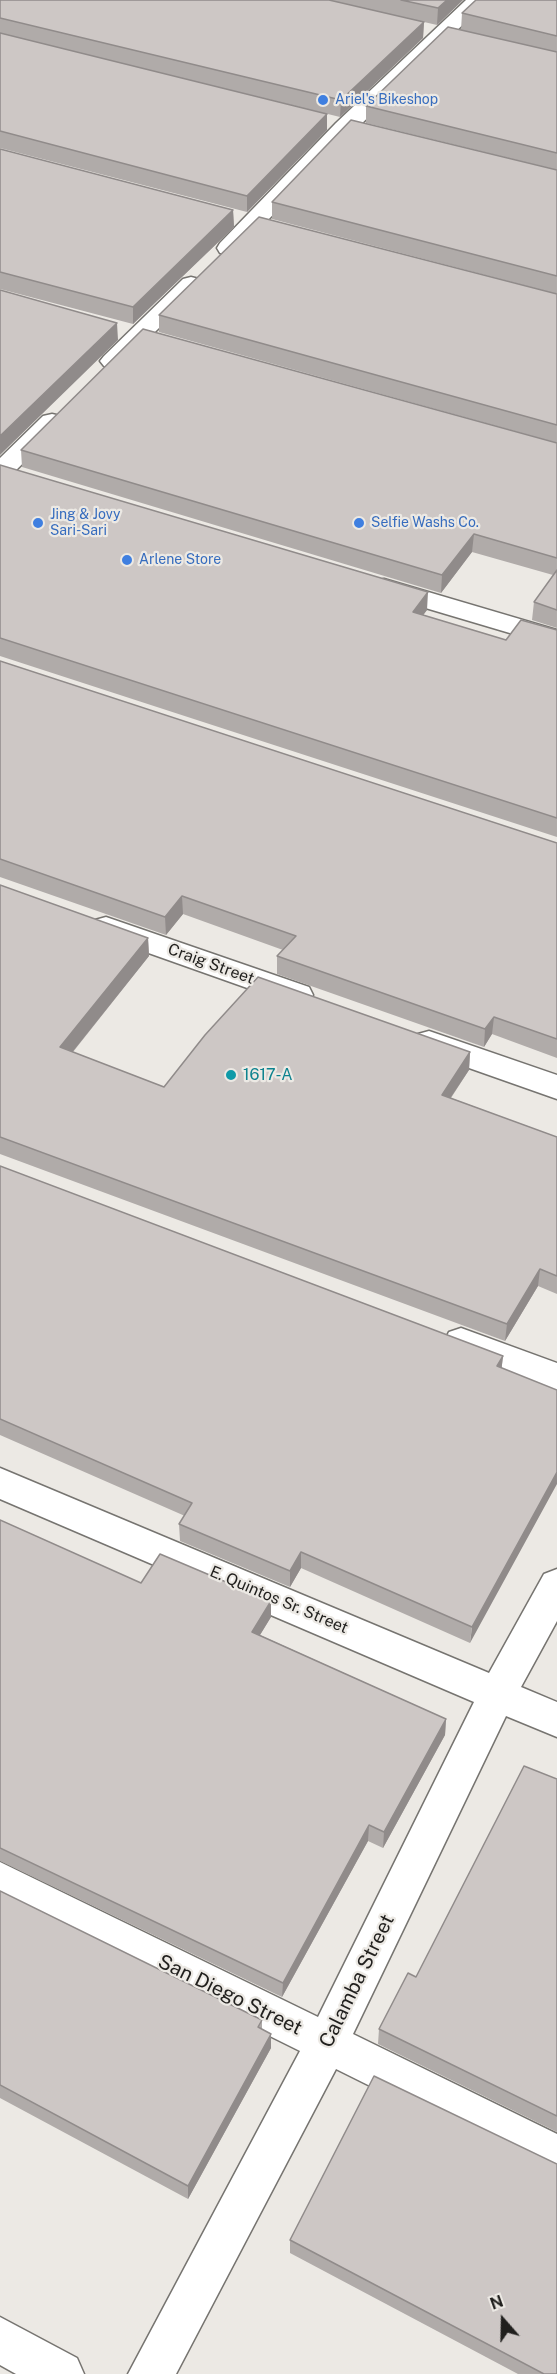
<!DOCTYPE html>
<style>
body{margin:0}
#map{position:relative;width:557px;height:2374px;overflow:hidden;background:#ece9e4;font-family:"Public Sans",sans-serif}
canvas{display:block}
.north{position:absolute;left:473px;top:2290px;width:60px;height:60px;-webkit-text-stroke:4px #ece9e4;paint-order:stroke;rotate:340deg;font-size:16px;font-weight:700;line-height:24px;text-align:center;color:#201f1d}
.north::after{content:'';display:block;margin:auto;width:21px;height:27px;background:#201f1d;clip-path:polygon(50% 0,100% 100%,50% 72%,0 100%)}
</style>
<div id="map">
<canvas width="557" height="2374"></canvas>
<div class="north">N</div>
</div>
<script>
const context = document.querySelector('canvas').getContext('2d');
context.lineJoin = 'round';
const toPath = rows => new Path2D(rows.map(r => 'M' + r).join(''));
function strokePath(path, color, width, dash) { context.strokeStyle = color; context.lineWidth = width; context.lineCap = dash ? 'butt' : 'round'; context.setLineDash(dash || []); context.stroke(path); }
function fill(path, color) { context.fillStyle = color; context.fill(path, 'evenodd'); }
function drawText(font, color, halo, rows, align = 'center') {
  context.font = font + ' "Public Sans",sans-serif'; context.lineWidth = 4.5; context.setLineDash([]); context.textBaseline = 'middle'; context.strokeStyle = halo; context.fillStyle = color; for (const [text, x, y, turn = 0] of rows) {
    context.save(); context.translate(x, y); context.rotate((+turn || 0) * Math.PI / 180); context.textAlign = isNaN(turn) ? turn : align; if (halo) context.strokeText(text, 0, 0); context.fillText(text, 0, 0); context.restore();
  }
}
const minor = toPath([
 [466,0,488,0,352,133,236,253,220,253,217,248,220,243,336,123,466,0],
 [191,277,199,279,203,284,199,289,120,366,112,368,104,366,100,361,104,356,183,279,191,277],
 [52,414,61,416,64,421,61,426,9,477,0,480,0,458,43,416,52,414],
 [106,917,309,987,313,995,309,1003,298,1006,95,934,91,927,95,920,106,917],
 [429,1031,557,1075,557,1099,418,1050,413,1042,418,1034,429,1031],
 [461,1328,557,1363,557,1392,449,1352,444,1342,449,1332,461,1328],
 [0,1468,489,1673,544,1574,557,1569,557,1621,521,1687,557,1702,557,1737,506,1716,353,2034,557,2134,557,2179,336,2069,176,2374,128,2374,300,2051,0,1902,0,1862,318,2017,474,1702,0,1499,0,1468]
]);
const major = toPath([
 [384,579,557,630,557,647,375,593,371,587,375,581,384,579]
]);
const highway = toPath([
 [0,2317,77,2358,84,2374,16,2374,0,2365,0,2317]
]);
const wall = toPath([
 [0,0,424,22,423,38,340,117,125,64,327,114,327,130,247,212,0,148],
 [329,0,463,0,437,25],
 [557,0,557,170,366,123,366,106,461,30,462,13],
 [0,149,233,210,234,227,133,324,0,289],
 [557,170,557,294,272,219,272,202],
 [557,294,557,443,159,332,159,315],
 [557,443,557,628,532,620,534,602,553,575,472,552,441,593,22,467,21,450],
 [0,465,427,610,423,615,506,640,557,630,557,837,0,656],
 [0,661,557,843,557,1058,492,1034,484,1047,277,974,277,956,283,950,183,914,166,935,0,877],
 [0,885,148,938,149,956,73,1052,164,1087,470,1052,469,1070,451,1098,557,1137,557,1294,538,1286,505,1341,0,1154],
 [0,1166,503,1356,470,1643,301,1568,290,1587,180,1541,179,1524,185,1516,0,1435],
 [0,1520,141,1583,271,1601,271,1617,260,1635,446,1719,445,1735,383,1848,368,1841,282,1997,0,1861],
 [557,1779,557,2132,378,2044,379,2029],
 [0,1891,262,2020,262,2029,271,2034,271,2048,188,2199,0,2098],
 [290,2240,557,2374,518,2374,290,2253]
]);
const shadedWall = toPath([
 [447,0,463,0,437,25,438,8],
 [424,22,423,38,340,117,341,100],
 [327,114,327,130,247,212,247,196],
 [233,210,234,227,133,324,133,307],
 [117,323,118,340,0,455,0,436],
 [474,534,472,552,441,593,442,575],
 [428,592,427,610,412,630,413,612],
 [182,896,183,914,166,935,165,917],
 [148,938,149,956,62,1065,60,1047],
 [494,1017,492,1034,484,1047,485,1029],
 [470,1052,469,1070,441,1112,442,1095],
 [540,1269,538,1286,505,1341,507,1324],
 [503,1356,501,1373,497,1366],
 [557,1472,557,1484,470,1643,472,1627],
 [301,1552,301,1568,290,1587,290,1571],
 [271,1601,271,1617,252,1648,252,1632],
 [446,1719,445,1735,383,1848,384,1832],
 [369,1825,368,1841,282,1997,283,1983],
 [271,2034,271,2048,188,2199,188,2186]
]);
const building = toPath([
 [0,0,329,0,424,22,341,100,0,18,0,0],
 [401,0,447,0,438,8,401,0],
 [476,0,557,0,557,36,462,13,476,0],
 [448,27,557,52,557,153,366,106,448,27],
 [0,33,327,114,247,196,0,131,0,33],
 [351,120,557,170,557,276,272,202,351,120],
 [0,149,233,210,133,307,0,272,0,149],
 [259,217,557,294,557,425,159,315,259,217],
 [0,290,117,323,0,436,0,290],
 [143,329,557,443,557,558,474,534,442,575,21,450,143,329],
 [0,465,428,592,413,612,506,640,521,620,557,630,557,818,0,638,0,465],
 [557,570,557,610,534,602,557,570],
 [0,661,557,843,557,1039,494,1017,485,1029,277,956,296,936,182,896,165,917,0,859,0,661],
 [0,885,148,938,60,1047,164,1087,205,1035,258,977,470,1052,442,1095,557,1137,557,1276,540,1269,507,1324,0,1137,0,885],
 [0,1166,503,1356,497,1366,557,1390,557,1472,472,1627,301,1552,290,1571,179,1524,192,1503,0,1419,0,1166],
 [0,1520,141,1583,160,1554,271,1601,252,1632,446,1719,384,1832,369,1825,283,1983,0,1848,0,1520],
 [524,1766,557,1779,557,2116,379,2029,408,1973,416,1977,524,1766],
 [0,1891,262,2020,258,2027,271,2034,188,2186,0,2085,0,1891],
 [374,2076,557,2164,557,2374,544,2374,290,2240,374,2076]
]);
const markers = [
 [323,100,6,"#3f7fe0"],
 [38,523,6,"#3f7fe0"],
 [359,523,6,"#3f7fe0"],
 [127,560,6,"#3f7fe0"],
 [231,1075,6,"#0f9aa8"]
];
const farShopnames = [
 ["Ariel's Bikeshop",335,100],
 ["Jing & Jovy",50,515],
 ["Sari-Sari",50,531],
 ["Selfie Washs Co.",371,523],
 ["Arlene Store",139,560]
];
const streetNames = [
 ["Craig Street",211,964,20],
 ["E. Quintos Sr. Street",279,1600,23]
];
const cultureNames = [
 ["1617-A",243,1075]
];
const nearStreetnames = [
 ["Calamba Street",357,1981,-64],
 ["San Diego Street",230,1995,26]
];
strokePath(minor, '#767470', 3);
strokePath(major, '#767470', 3);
strokePath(highway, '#767470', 3);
fill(minor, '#fff');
fill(major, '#fff');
fill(highway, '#fff');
fill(wall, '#b0aba9');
fill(shadedWall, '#908b8a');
fill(building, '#cdc7c5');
strokePath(building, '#908b8a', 1.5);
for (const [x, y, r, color] of markers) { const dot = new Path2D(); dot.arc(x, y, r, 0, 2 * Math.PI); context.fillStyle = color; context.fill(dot); strokePath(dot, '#ece9e4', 2); }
drawText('14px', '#366cbe', '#ece9e4', farShopnames, 'left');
drawText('16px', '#201f1d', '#ece9e4', streetNames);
drawText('16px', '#0d838f', '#ece9e4', cultureNames, 'left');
drawText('20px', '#201f1d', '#ece9e4', nearStreetnames);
</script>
